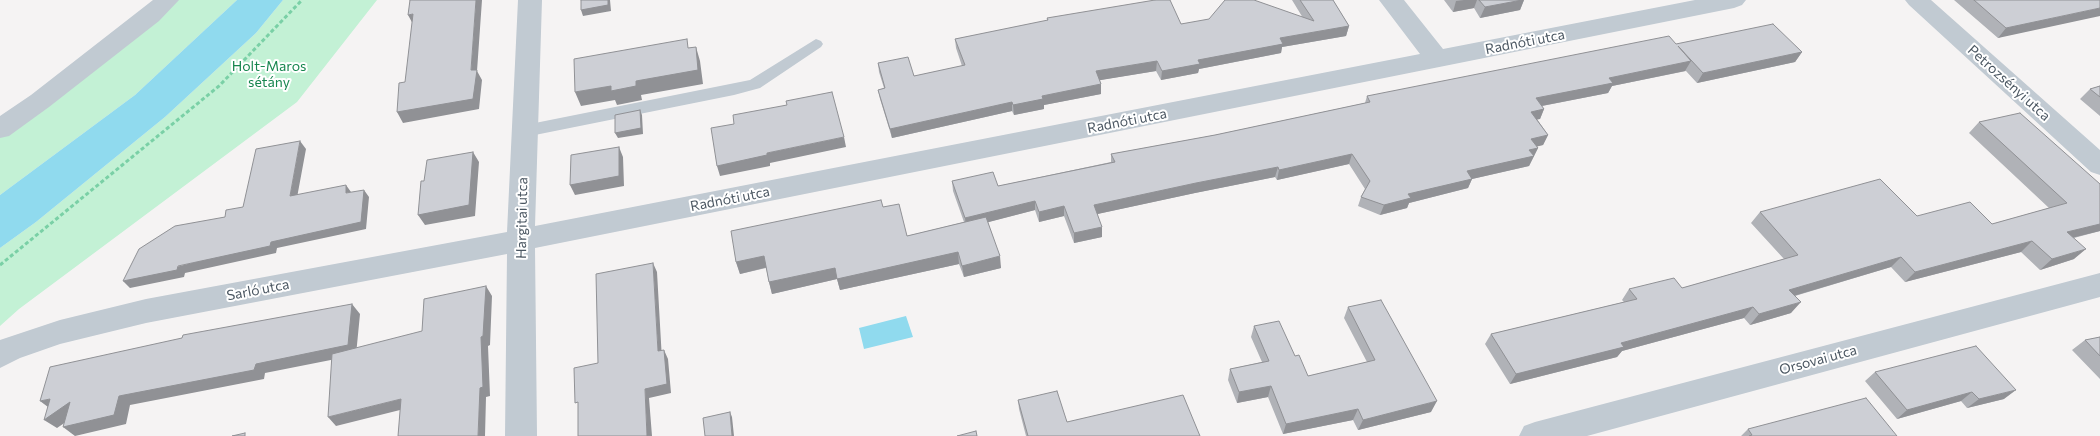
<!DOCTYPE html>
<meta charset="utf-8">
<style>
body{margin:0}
canvas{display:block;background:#f5f3f3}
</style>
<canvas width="2100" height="436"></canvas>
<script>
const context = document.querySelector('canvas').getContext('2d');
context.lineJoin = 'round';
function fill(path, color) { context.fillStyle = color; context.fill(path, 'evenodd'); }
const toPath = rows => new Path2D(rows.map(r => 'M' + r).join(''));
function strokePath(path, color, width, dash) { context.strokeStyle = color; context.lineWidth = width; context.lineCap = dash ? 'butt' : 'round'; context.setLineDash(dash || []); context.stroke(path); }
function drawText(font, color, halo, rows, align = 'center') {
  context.font = font + ' Commissioner,sans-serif'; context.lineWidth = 4; context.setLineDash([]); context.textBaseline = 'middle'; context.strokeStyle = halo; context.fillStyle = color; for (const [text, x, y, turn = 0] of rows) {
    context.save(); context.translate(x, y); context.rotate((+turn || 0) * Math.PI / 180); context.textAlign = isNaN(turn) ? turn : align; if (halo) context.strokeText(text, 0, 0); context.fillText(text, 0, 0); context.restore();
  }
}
const green = toPath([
 [167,0,237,0,135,95,0,195,0,129],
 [283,0,377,0,297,102,19,309,0,326,0,248,36,222,165,117,256,33]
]);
const water = toPath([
 [237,0,283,0,256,33,165,117,36,222,0,248,0,195,135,95],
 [906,316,913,337,864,349,859,328]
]);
const path = toPath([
 [0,265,219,86,302,0]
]);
const service = toPath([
 [816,39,821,41,823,44,821,47,760,88,734,95,525,137,520,135,517,131,520,127,525,125,750,80,816,39]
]);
const minor = toPath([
 [153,0,179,0,159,21,49,107,9,136,0,138,0,116,31,95,153,0],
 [518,0,542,0,535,226,1420,54,1379,0,1404,0,1443,49,1695,0,1746,0,1742,5,1734,8,535,248,537,436,505,436,507,254,146,323,60,344,20,358,0,368,0,340,60,320,146,299,507,232,518,0],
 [1905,0,1931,0,2100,150,2100,175,2091,172,1909,5,1905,0],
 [2100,273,2100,297,1587,436,1519,436,1524,426,1535,422,2100,273]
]);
const wall = toPath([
 [1292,0,1333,0,1349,26,1346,36,1282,47,1281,53,1199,69,1198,73,1161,80,1156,71,1100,80,1101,94,1044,105,1044,109,1014,115,1012,111,892,138,880,99,878,90,884,88,879,72,878,63,914,76,962,66,956,48,955,39,1047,21,1047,18,1181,24,1303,18],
 [1444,0,1524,0,1520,10,1480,18,1474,8,1453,12],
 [1954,0,2100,0,1998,38],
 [1676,44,1802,52,1795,62,1697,83,1686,71,1612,86,1608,93,1542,106,1544,109,1540,119,1537,119,1548,135,1543,145,1537,146,1538,148,1529,166,1472,179,1468,188,1409,203,1407,208,1380,215,1358,206,1361,197,1365,189,1349,164,1277,180,1275,177,1195,193,1097,214,1102,237,1074,243,1064,216,1039,222,1035,210,988,222,1001,268,964,277,959,264,840,290,837,279,772,294,769,282,766,268,740,274,736,262,883,207,907,236,964,222,953,191,952,181,998,186,1111,162,1111,154,1215,135,1365,103,1367,96],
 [2100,86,2100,116,2080,99,2090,89],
 [1979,122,2100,184,2100,231,2074,238,2074,259,2040,270,2021,252,1905,282,1891,267,1795,296,1791,313,1750,325,1744,318,1622,351,1617,357,1510,384,1485,344,1491,334,1624,302,1622,300,1629,289,1682,288,1784,259,1751,223,1760,212,1917,216,1992,224,2049,208,1969,133],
 [1348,307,1431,412,1358,430,1353,420,1283,434,1268,397,1237,403,1228,380,1230,369,1262,362,1251,337,1254,326,1295,356,1308,376,1367,362,1344,318],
 [2100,337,2100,379,2072,350,2085,340],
 [1875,372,2004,399,1967,408,1961,401,1897,419,1865,381],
 [1018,400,1067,422,1200,436,1026,436,1019,409],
 [1748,429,1897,436,1741,436]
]);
const shadedWall = toPath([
 [476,0,482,0,477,71,482,80,479,109,403,123,397,112,471,70],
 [608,0,610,0,611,11,583,16,581,10],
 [1464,0,1477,0,1474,8,1453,12,1456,1],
 [1522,0,1524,0,1520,10,1480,18,1485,7],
 [2100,8,2100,16,1998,38,2006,28],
 [413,14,414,26,408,15],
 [1349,26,1346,36,1282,47,1281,53,1199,69,1198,73,1161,80,1162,71,1198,60,1280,38],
 [696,47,700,61,703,84,641,95,642,100,617,105,615,100,581,106,575,92,636,81],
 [1802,52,1795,62,1697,83,1703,73],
 [1157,61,1156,71,1095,81,1096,71],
 [1691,61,1685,71,1612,86,1608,93,1531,108,1536,98,1609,78],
 [1101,84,1101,94,1044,105,1044,109,1014,115,1013,105,1042,96],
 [1012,102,1012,111,892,138,890,129],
 [1544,109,1540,119,1526,122,1531,112],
 [640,110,642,115,643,134,618,138,615,133],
 [1548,135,1543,145,1527,149,1531,139],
 [844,137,846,147,770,163,770,166,720,176,717,166,767,153],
 [300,141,306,149,296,203,290,196],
 [619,147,623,157,624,186,575,195,570,185],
 [1538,148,1529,166,1472,179,1468,188,1409,203,1407,208,1380,215,1384,205,1408,194,1467,171,1529,150],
 [473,152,479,162,475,216,425,225,418,215],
 [1352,154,1349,164,1277,180,1279,170],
 [1278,167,1275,177,1195,193,1093,215,1094,205,1196,183],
 [346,185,351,192,346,193],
 [364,190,369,197,366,229,277,248,276,253,185,273,184,277,130,288,123,281,271,242],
 [1035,201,1035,210,966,228,965,218],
 [1064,206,1064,216,1039,222,1039,212],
 [2100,224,2100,231,2055,242,2067,232],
 [1102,227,1102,237,1074,243,1074,233],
 [2032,241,2021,252,1905,282,1915,272],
 [2086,249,2074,259,2040,270,2052,259],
 [958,252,959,264,840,290,837,279,772,294,769,282,835,268],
 [764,256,768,267,740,274,736,262],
 [1000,256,1001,268,964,277,962,266],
 [1901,257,1891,267,1780,300,1789,290],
 [653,263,657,272,662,360,658,351],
 [486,286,492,296,490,345,488,346,490,396,486,397,485,436,478,436,481,337],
 [1801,302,1791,313,1750,325,1759,314],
 [352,304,360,314,356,355,265,373,264,379,130,405,126,424,75,436,63,427,119,396],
 [1753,307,1744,318,1622,351,1617,357,1510,384,1516,374,1621,343],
 [664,350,668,359,671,393,649,398,652,436,647,436,645,389],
 [1271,386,1268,397,1237,403,1239,392],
 [2016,390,2004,399,1967,408,1979,399],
 [1972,392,1961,401,1897,419,1907,410],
 [50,399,70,402,82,411,57,428,44,420,52,410,40,401],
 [401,399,408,408,336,426,328,417],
 [1437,401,1431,412,1358,430,1363,420],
 [1358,409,1353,420,1283,434,1286,424],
 [730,412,732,417,734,436,732,436]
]);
const building = toPath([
 [410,0,476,0,471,70,477,70,473,99,397,112,399,83,405,82,413,14,408,15,410,0],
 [581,0,608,0,608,5,581,10,581,0],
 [1155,0,1170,0,1181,24,1209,19,1225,0,1254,0,1314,21,1300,0,1333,0,1349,26,1280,38,1283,44,1198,60,1200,64,1162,71,1157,61,1096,71,1101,84,1042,96,1043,99,1013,105,1012,102,890,129,878,90,885,88,878,63,908,57,914,76,965,65,955,39,1048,20,1047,18,1155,0],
 [1479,0,1522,0,1485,7,1479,0],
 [1974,0,2100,0,2100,8,2006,28,1974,0],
 [1773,24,1802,52,1703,73,1678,46,1691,61,1609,78,1613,83,1536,98,1544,109,1531,112,1548,135,1531,139,1538,148,1529,150,1534,156,1467,171,1472,179,1408,194,1411,198,1384,205,1361,197,1370,181,1352,154,1279,170,1278,167,1196,183,1094,205,1102,227,1074,233,1064,206,1039,212,1035,201,965,218,952,181,993,172,998,186,1115,162,1111,154,1215,135,1370,102,1367,96,1669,36,1676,44,1773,24],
 [687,39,688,48,696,47,698,70,636,81,636,86,611,91,611,86,575,92,574,59,687,39],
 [2100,86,2100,97,2090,89,2100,86],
 [832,92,844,137,767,153,767,155,717,166,711,128,734,124,733,115,787,105,786,101,832,92],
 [640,110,641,128,615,133,615,115,640,110],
 [2020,113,2100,184,2100,224,2067,232,2086,249,2052,259,2032,241,1915,272,1901,257,1789,290,1801,302,1759,314,1753,307,1621,343,1624,347,1516,374,1491,334,1637,299,1629,289,1674,278,1682,288,1798,255,1760,212,1880,179,1917,216,1970,202,1992,224,2067,203,1979,122,2020,113],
 [300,141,290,196,346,185,346,193,364,190,361,222,271,242,270,246,178,266,177,270,123,281,139,249,175,226,225,217,226,210,243,207,256,149,300,141],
 [619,147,619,176,570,185,571,155,619,147],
 [473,152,469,205,418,215,421,181,424,181,427,160,473,152],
 [881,200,883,207,899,204,907,236,986,217,1000,256,962,266,958,252,837,279,835,268,769,282,764,256,736,262,731,231,881,200],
 [653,263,658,351,664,350,667,384,645,389,647,436,578,436,578,402,575,403,574,368,598,363,596,274,653,263],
 [486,286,483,336,481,337,483,387,480,388,478,436,398,436,401,399,328,417,332,354,422,331,424,299,486,286],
 [1381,300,1437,401,1363,420,1358,409,1286,424,1271,386,1239,392,1230,369,1269,361,1254,326,1279,321,1295,356,1299,355,1308,376,1375,360,1348,307,1381,300],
 [352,304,348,345,256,364,254,370,119,396,114,415,63,427,70,402,44,420,50,399,40,401,50,367,182,338,183,335,352,304],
 [2100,337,2100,356,2085,340,2100,337],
 [1976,346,2016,390,1979,399,1972,392,1907,410,1875,372,1976,346],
 [1057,391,1067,422,1183,395,1200,436,1028,436,1018,400,1057,391],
 [1866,398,1897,436,1749,436,1752,435,1748,429,1866,398],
 [730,412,732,436,705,436,703,418,730,412],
 [976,431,977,436,957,436,976,431],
 [245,433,245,436,232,436,245,433]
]);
const streetNames = [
 ["Radnóti utca",1525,42,-11],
 ["Petrozsényi utca",2009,83,42],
 ["Radnóti utca",1127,121,-11],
 ["Radnóti utca",730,199,-11],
 ["Hargitai utca",522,218,-89],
 ["Sarló utca",258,290,-11],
 ["Orsovai utca",1818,360,-15]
];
const parkNames = [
 ["Holt-Maros",269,66],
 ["sétány",269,82]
];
fill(green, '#c3f1d5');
fill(water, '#90daee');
strokePath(path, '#7ad0a6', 3, [4, 2.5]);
fill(service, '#c1cad2');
fill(minor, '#c1cad2');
fill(wall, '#b0b2b7');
fill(shadedWall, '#909195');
fill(building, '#cdcfd5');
strokePath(building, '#909195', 1);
drawText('14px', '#4a5661', '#fff', streetNames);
drawText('14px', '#17864f', '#fff', parkNames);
</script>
